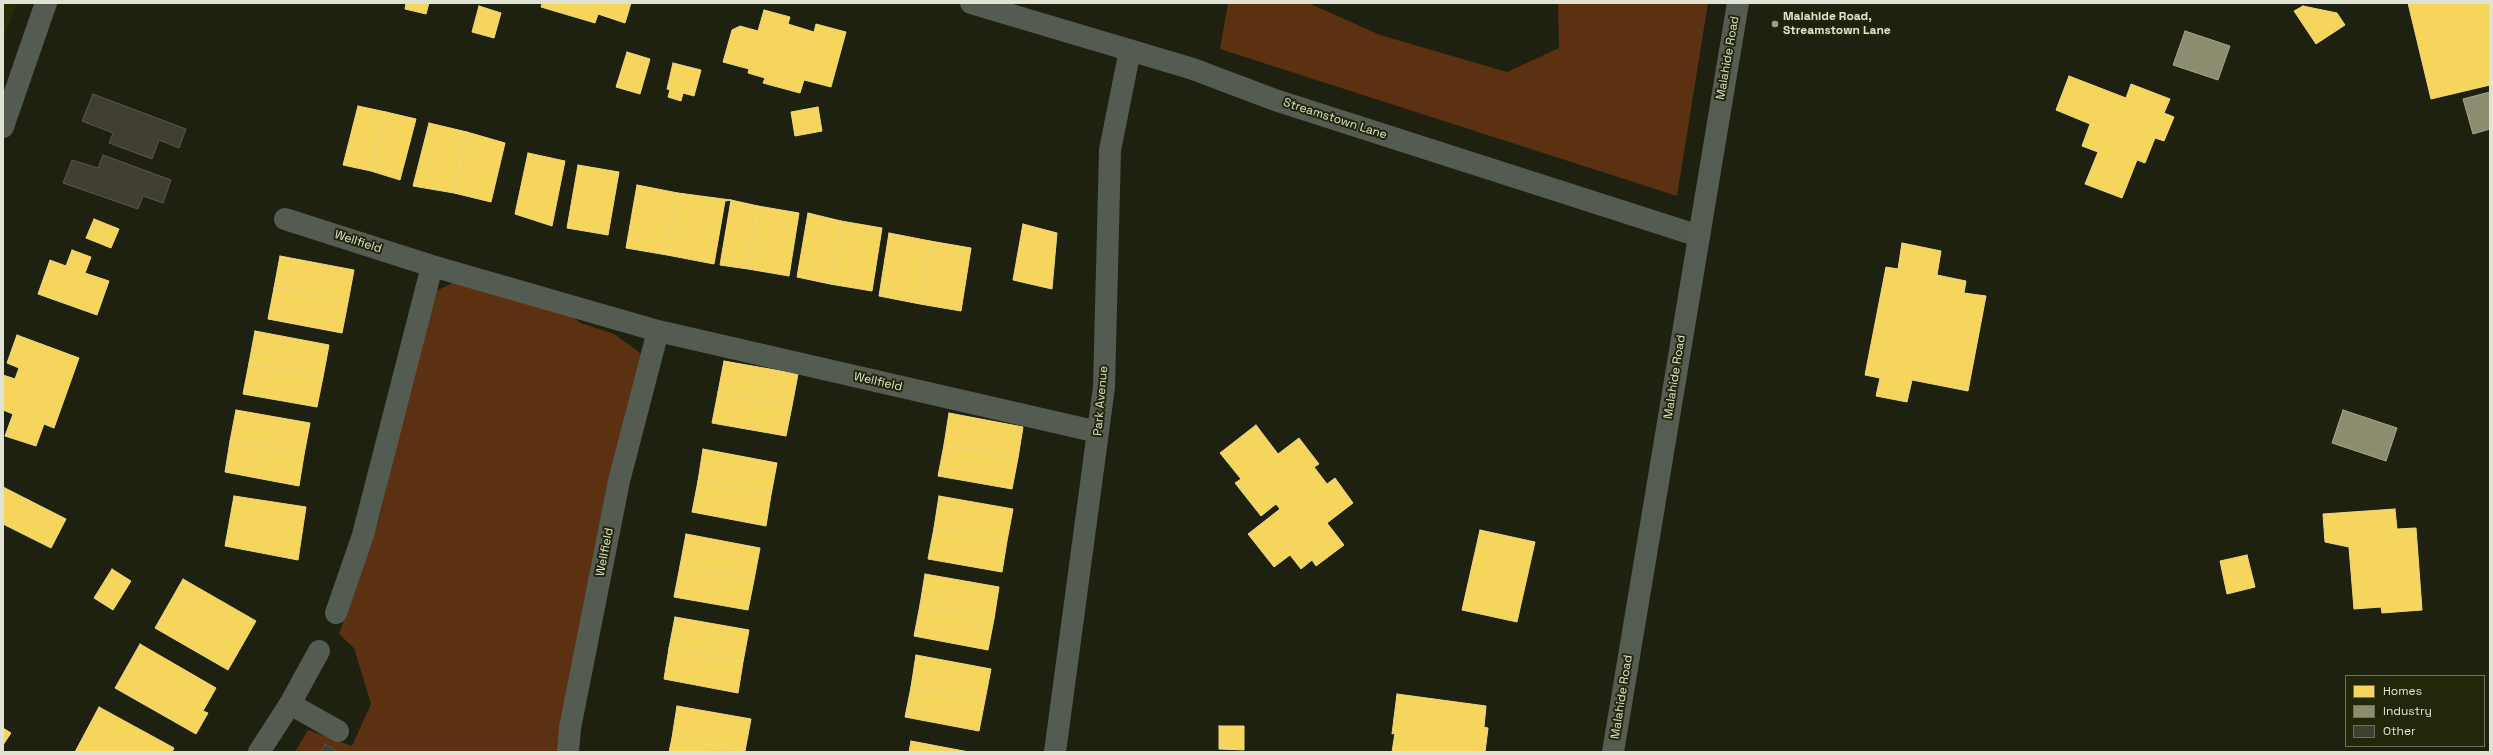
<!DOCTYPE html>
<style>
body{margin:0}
#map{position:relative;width:2493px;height:755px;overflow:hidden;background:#1e2110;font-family:"Space Grotesk",sans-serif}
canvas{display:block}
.frame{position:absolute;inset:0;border:4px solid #e0e3d2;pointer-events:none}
.legend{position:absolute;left:2345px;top:675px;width:140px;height:72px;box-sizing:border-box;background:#23270a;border:1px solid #6f725a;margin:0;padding:5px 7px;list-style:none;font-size:12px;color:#e0e3d2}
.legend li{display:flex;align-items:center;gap:8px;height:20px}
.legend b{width:20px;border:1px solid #6f725a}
</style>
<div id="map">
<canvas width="2493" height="755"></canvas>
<div class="frame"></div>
<ul class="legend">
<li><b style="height:11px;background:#f6d55c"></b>Homes</li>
<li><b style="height:11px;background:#8c8c6e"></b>Industry</li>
<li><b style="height:11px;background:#403f31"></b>Other</li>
</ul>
</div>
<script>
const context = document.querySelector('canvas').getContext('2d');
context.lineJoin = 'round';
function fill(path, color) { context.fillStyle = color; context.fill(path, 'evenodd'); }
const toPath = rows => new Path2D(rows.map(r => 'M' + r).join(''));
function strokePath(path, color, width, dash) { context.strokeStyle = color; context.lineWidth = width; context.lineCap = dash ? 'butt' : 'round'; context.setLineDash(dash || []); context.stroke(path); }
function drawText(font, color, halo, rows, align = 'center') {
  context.font = font + ' "Space Grotesk",sans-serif'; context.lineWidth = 4; context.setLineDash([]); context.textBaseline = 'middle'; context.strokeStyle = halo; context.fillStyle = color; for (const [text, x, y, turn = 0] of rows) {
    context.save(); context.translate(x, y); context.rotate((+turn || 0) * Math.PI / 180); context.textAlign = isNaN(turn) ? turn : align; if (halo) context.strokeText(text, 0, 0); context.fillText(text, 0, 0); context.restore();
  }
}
const built = toPath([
 [3,3,17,3,3,39]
]);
const green = toPath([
 [1228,3,1308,3,1380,35,1507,72,1559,48,1558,3,1708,3,1677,196,1220,49],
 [456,281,562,310,581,323,614,334,643,355,561,752,295,752,308,730,352,746,371,704,354,648,339,634,380,516,402,415,423,298]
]);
const homes = toPath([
 [406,3,429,3,426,14,405,9,406,3],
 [542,3,631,3,625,23,598,14,595,23,541,7,542,3],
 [2408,3,2490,3,2490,85,2431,99,2408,3],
 [479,6,501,13,494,38,472,32,479,6],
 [2303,6,2337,13,2345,25,2316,44,2294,11,2303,6],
 [764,10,790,17,788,24,814,32,816,24,846,32,831,87,804,80,800,93,763,83,765,78,748,73,749,69,723,62,732,30,740,26,758,31,764,10],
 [627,52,650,59,640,94,616,87,627,52],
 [673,63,701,70,694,96,683,93,681,101,668,97,670,90,667,89,673,63],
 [2069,76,2126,98,2131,84,2170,99,2164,113,2174,117,2164,141,2155,138,2145,163,2137,160,2122,198,2085,184,2098,152,2082,146,2090,124,2056,110,2069,76],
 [358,106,386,112,371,171,343,165,358,106],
 [818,107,822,131,795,136,791,112,818,107],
 [386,112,416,119,400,180,371,171,386,112],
 [429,123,467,132,454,193,413,186,429,123],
 [467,132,505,143,491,202,454,193,467,132],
 [528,153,565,161,552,226,515,214,528,153],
 [578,165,619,172,608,235,567,228,578,165],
 [637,185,678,193,667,255,626,248,637,185],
 [678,193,731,200,725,201,714,264,667,255,678,193],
 [731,200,758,206,748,269,720,265,731,200],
 [758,206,799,213,789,276,748,269,758,206],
 [808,213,841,221,830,284,797,277,808,213],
 [94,219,119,229,111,248,86,238,94,219],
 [841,221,882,228,872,291,830,284,841,221],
 [1023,224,1057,233,1052,289,1013,280,1023,224],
 [889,233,930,241,920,304,879,296,889,233],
 [930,241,971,248,961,311,920,304,930,241],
 [1902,243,1941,251,1937,275,1966,281,1964,293,1986,296,1968,391,1912,380,1907,402,1876,396,1880,378,1865,375,1886,267,1898,269,1902,243],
 [72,250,91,257,85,273,109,281,97,315,38,294,50,260,66,266,72,250],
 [280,256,354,270,348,302,274,288,280,256],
 [274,288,348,302,342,333,268,319,274,288],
 [255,331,329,345,323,377,249,363,255,331],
 [17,335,79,358,54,428,44,424,36,446,5,436,13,414,3,410,3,375,15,379,19,368,7,363,17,335],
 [724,361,798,374,792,406,718,392,724,361],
 [249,363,323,377,317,407,243,394,249,363],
 [718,392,792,406,786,436,712,423,718,392],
 [236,410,310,423,304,455,230,441,236,410],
 [949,413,1023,427,1018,458,944,445,949,413],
 [1256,425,1278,454,1299,438,1319,464,1314,467,1327,484,1335,478,1353,503,1327,523,1344,545,1316,566,1312,560,1301,569,1290,555,1274,567,1248,534,1280,509,1276,504,1261,516,1235,483,1241,479,1220,453,1256,425],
 [230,441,304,455,299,486,225,472,230,441],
 [944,445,1018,458,1012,489,938,476,944,445],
 [703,449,777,463,771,495,698,481,703,449],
 [698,481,771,495,766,526,692,512,698,481],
 [3,487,66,519,51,548,3,524,3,487],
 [234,496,306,507,298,560,225,546,234,496],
 [939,496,1013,509,1007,541,934,528,939,496],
 [2395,509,2397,529,2416,528,2422,610,2382,613,2381,607,2354,609,2349,547,2325,542,2323,514,2395,509],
 [934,528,1007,541,1002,572,928,559,934,528],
 [1480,530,1535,542,1517,622,1462,610,1480,530],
 [686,534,760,548,754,580,680,566,686,534],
 [2247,555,2255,587,2227,594,2220,561,2247,555],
 [680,566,754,580,748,610,674,597,680,566],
 [112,569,131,581,113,610,94,598,112,569],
 [925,574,999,587,994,619,920,605,925,574],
 [183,579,256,621,228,670,155,628,183,579],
 [920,605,994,619,988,650,914,636,920,605],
 [675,617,749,630,743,662,669,648,675,617],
 [140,644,216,688,203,711,208,713,196,734,115,688,140,644],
 [669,648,743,662,738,693,664,679,669,648],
 [916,655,991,669,985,700,911,687,916,655],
 [911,687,985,700,979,731,905,717,911,687],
 [1397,694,1486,706,1484,727,1488,728,1485,752,1392,752,1395,733,1392,734,1397,694],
 [677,706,751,719,745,751,672,738,677,706],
 [99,707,174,748,172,752,75,752,99,707],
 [1219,726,1244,726,1244,750,1219,749,1219,726],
 [3,728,11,733,3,745,3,728],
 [672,738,745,751,745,752,669,752,672,738],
 [911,741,969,752,909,752,911,741]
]);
const industry = toPath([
 [2185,31,2230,46,2218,80,2173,65,2185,31],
 [2490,92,2490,129,2473,134,2463,99,2490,92],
 [2343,410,2397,428,2386,461,2332,443,2343,410]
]);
const building = toPath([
 [93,94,186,129,179,148,159,140,152,159,109,143,113,133,82,121,93,94],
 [103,155,171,180,163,203,143,196,138,209,63,183,72,160,98,168,103,155],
 [325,744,338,752,321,752,325,744]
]);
const street = toPath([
 [971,3,1193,69,1275,100,1699,236],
 [3,127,46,3],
 [285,219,432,266],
 [658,331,1098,432],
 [336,613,363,535,432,266,658,331,619,481,570,728,568,752],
 [290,704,338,731],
 [259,752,290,704,319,651],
 [1055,752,1104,387,1110,150,1130,50]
]);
const secondary = toPath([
 [1613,752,1738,3]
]);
const markers = [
 [1775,24,4,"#9c9f8e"]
];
const poiNames = [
 ["Malahide Road,",1783,17],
 ["Streamstown Lane",1783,31]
];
const streetNames = [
 ["Malahide Road",1728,58,-80],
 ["Streamstown Lane",1335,119,18],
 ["Wellfield",358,242,18],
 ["Malahide Road",1675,377,-81],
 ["Wellfield",878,382,13],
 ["Park Avenue",1101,401,-85],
 ["Wellfield",605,552,-79],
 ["Malahide Road",1622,697,-81]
];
fill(built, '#272b08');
fill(green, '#5c3112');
fill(homes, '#f6d55c');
strokePath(homes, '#efd97f', 1);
fill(industry, '#8c8c6e');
strokePath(industry, '#a5a68c', 1);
fill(building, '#403f31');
strokePath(building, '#59574a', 1);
strokePath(street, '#545b51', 22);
strokePath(secondary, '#555c51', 22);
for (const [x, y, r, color] of markers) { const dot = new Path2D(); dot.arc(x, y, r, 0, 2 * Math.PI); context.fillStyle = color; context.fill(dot); strokePath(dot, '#23270a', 1.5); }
drawText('bold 12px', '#e0e3d2', '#23270a', poiNames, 'left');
drawText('12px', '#e0e3d2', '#23270a', streetNames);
</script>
